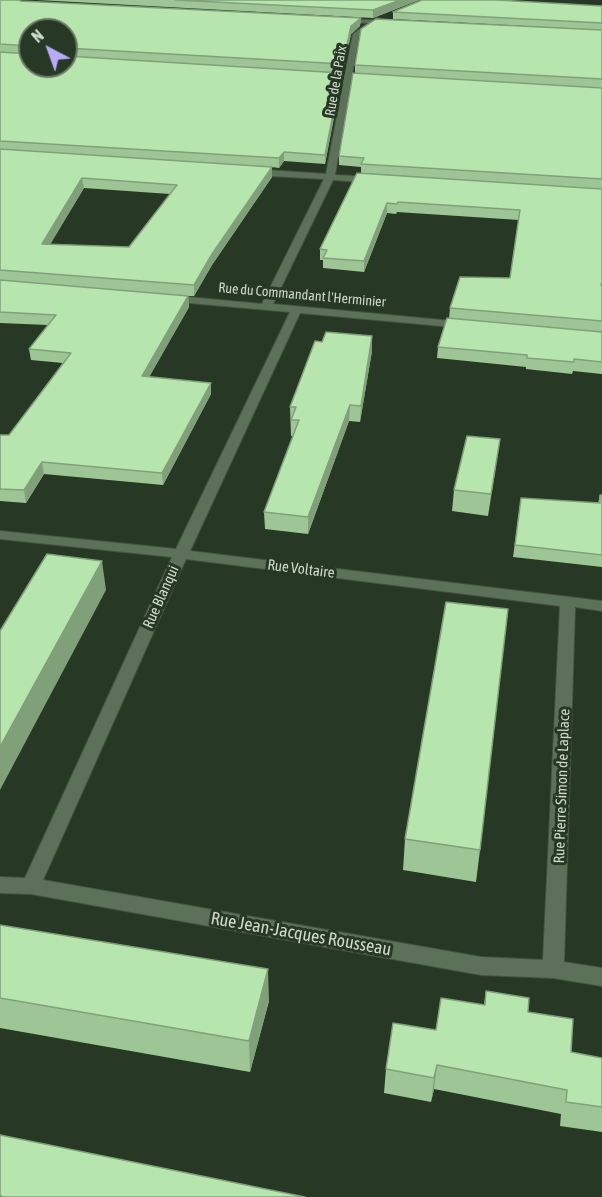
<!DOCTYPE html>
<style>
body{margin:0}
#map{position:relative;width:602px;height:1197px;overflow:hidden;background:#273824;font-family:"Asap Condensed",sans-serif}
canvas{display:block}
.north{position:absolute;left:18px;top:18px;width:60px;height:60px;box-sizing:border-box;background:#273824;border:2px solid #6a7867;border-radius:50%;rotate:319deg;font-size:16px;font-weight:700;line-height:24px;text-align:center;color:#ced9cc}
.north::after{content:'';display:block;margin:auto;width:21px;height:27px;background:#b7abf8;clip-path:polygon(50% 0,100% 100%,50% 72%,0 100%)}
</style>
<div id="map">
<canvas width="602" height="1197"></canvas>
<div class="north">N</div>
</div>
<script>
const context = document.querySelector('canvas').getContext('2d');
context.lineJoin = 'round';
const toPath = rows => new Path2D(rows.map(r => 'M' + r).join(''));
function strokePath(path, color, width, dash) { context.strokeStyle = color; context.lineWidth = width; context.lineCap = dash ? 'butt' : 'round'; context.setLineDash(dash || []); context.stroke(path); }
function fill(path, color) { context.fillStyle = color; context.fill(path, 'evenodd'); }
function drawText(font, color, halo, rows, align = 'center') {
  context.font = font + ' "Asap Condensed",sans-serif'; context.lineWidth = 6; context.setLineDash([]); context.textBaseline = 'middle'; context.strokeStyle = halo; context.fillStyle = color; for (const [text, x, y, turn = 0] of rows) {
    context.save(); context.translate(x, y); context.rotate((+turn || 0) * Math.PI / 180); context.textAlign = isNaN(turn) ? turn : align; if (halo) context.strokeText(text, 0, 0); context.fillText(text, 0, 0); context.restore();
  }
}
const minor = toPath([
 [377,18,395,23,375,24,359,35,352,75,375,78,371,80,351,79,335,175,374,177,378,180,374,183,333,180,273,304,463,322,468,325,463,328,300,313,190,551,602,601,602,611,575,607,564,962,602,968,602,986,553,978,481,975,31,894,0,893,0,877,25,878,172,557,0,539,0,531,176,549,290,312,167,301,162,298,167,295,262,304,324,179,252,175,248,172,252,169,326,174,344,79,317,75,321,73,345,74,353,34,368,23,341,22,339,19,373,20,377,18],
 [186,559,560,606,543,960,481,957,43,880,186,559]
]);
const wall = toPath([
 [0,0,361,18,360,26,351,34,343,73,205,65,341,81,325,164,284,161,279,168,272,167,272,177,212,265,194,296,188,296,189,307,149,377,211,383,211,394,163,485,44,474,26,503,0,501,0,435,9,435,63,363,31,360,29,349,48,325,0,323],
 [30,30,66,30,66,66,30,66],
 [84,188,170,194,129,247,50,244],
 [37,0,419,0,373,18],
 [602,6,602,30,393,19,393,12],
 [602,30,602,189,361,173,361,167,339,165,339,156,355,73,355,65],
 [357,173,602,189,602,374,573,371,572,374,526,369,526,367,437,358,438,347,449,318,450,308,510,278,519,220,397,212,396,214,387,213,364,272,323,268,323,260,320,260,320,249],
 [372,351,360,422,349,421,308,534,265,529,264,512,293,436,291,436,290,407],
 [500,439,497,459,488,516,452,511,454,490],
 [600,495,602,495,602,567,513,557,521,498,598,503],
 [405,839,480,850,476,882,403,870],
 [0,925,269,1001,250,1072,0,1028],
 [486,991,528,1012,571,1052,602,1058,602,1132,560,1126,561,1114,434,1089,431,1102,384,1093,386,1069,436,1030,484,1005]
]);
const shadedWall = toPath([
 [400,0,419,0,373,18,373,10],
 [361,18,360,26,351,34,343,73,343,64,351,26],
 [341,73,341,81,325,164,325,155],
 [284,152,284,161,279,168,279,158],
 [272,167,272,177,212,265,194,296,194,285,212,254],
 [82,178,84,188,44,255,42,244],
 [387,203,387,213,364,272,364,261],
 [188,296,189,307,143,388,142,376],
 [372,336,372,351,360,422,361,406],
 [211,383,211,394,163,485,162,473],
 [350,405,349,421,308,534,308,517],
 [42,462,44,474,26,503,24,490],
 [102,561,106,590,0,790,0,747],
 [268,969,269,1001,250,1072,249,1041],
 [437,1065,434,1089,431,1102,434,1078]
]);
const building = toPath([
 [0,0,18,0,21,1,361,18,351,26,343,64,66,48,66,30,30,30,30,47,29,46,0,44,0,0],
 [175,0,400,0,373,10,175,0],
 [422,0,497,0,602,6,602,23,393,12,422,0],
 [376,19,602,30,602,79,355,65,361,29,376,19],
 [30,51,30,66,66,66,66,56,341,73,325,155,284,152,279,158,0,141,0,52,29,54,30,51],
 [353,73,602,88,602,179,361,164,364,158,339,156,353,73],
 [0,149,272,167,212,254,194,285,0,270,0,149],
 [82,178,177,185,129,247,42,244,82,178],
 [357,173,602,189,602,282,601,285,602,285,602,321,450,308,460,277,510,278,520,210,398,202,397,204,387,203,364,261,323,258,327,250,320,249,357,173],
 [0,280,188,296,142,376,211,383,162,473,42,462,24,490,0,489,0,435,9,435,71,353,29,349,56,315,0,312,0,280],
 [447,318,602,332,602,362,574,359,574,362,527,358,527,355,438,347,447,318],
 [326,332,372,336,361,406,350,405,308,517,264,512,299,420,291,420,296,407,290,407,315,341,322,342,326,332],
 [467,436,500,439,491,494,454,490,467,436],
 [600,495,602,495,602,555,515,545,521,498,600,503,600,495],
 [47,554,102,561,0,747,0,631,47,554],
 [446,602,508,609,480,850,405,839,446,602],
 [0,925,268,969,249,1041,0,998,0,925],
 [486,991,529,998,528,1012,573,1019,571,1052,602,1058,602,1107,566,1102,567,1090,437,1065,434,1078,386,1069,393,1023,436,1030,441,998,485,1005,486,991],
 [0,1135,305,1197,4,1197,0,1196,0,1135]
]);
const farStreetnames = [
 ["Rue de la Paix",336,81,-80],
 ["Rue du Commandant l'Herminier",302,295,5]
];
const streetNames = [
 ["Rue Voltaire",301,569,7],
 ["Rue Blanqui",161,597,-66],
 ["Rue Pierre Simon de Laplace",562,786,-88]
];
const nearStreetnames = [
 ["Rue Jean-Jacques Rousseau",301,934,10]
];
strokePath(minor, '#445342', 2);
fill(minor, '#5d7059');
fill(wall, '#9dc596');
fill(shadedWall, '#80a07a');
fill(building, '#b7e5ae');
strokePath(building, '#80a07a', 1.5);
drawText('14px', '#ced9cc', '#273824', farStreetnames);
drawText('15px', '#ced9cc', '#273824', streetNames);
drawText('18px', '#ced9cc', '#273824', nearStreetnames);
</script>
